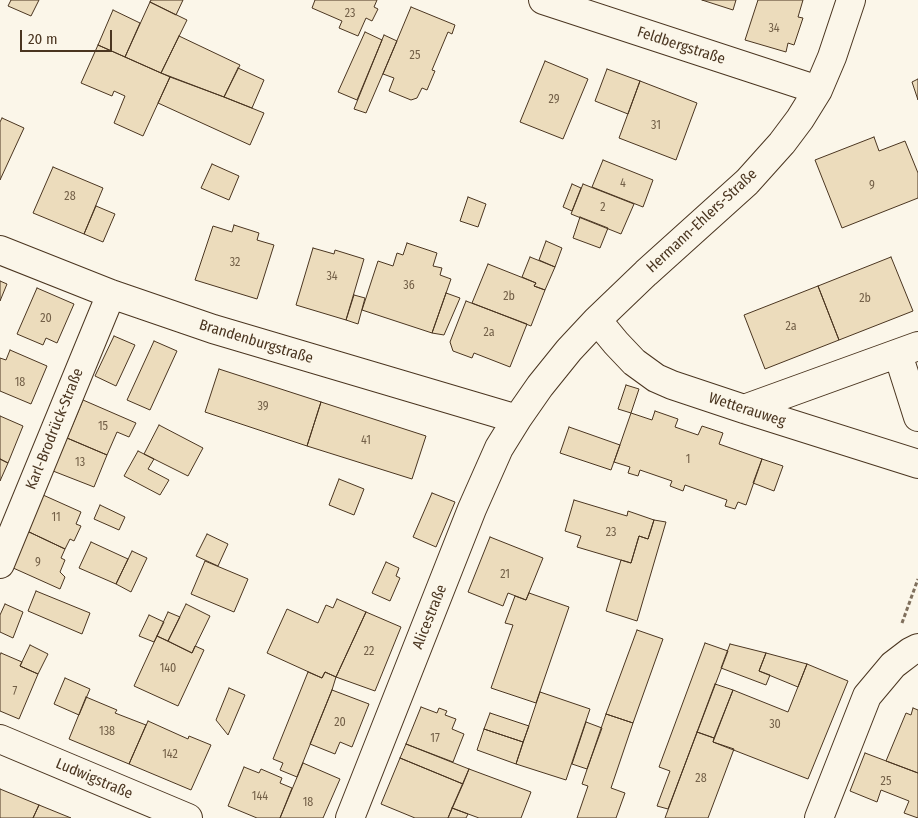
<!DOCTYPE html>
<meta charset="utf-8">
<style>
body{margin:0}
#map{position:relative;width:918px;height:818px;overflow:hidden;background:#fbf6e9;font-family:"Fira Sans Condensed",sans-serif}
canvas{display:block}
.scale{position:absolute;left:20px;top:30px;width:92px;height:22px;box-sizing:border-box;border:2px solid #4a3520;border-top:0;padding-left:6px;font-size:15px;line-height:18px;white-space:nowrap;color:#4a3520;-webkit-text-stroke:4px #fbf6e9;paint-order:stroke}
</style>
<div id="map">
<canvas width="918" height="818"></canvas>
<div class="scale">20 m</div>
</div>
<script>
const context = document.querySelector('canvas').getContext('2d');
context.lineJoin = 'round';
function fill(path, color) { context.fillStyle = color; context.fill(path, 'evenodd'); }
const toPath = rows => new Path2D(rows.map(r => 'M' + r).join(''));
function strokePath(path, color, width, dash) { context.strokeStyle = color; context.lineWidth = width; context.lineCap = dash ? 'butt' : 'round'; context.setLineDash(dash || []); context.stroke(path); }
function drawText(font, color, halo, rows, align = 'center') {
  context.font = font + ' "Fira Sans Condensed",sans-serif'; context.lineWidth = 4; context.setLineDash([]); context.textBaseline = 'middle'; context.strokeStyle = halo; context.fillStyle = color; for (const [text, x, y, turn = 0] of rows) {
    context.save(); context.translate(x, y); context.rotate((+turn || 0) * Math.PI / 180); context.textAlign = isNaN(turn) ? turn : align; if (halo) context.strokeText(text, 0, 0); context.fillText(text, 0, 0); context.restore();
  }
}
const building = toPath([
 [11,0,39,0,31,16,8,6,11,0],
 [151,0,183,0,176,15,150,2,151,0],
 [315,0,377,0,374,7,378,9,372,21,366,18,358,36,339,28,342,21,312,8,315,0],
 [702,0,736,0,733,10,702,0],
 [758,0,803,0,798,17,803,18,794,45,788,43,786,52,745,40,758,0],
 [150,2,187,20,161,73,125,57,150,2],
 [411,7,455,25,452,34,448,32,432,70,435,71,427,90,422,88,417,98,411,100,389,91,394,78,383,74,411,7],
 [113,10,140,23,125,57,98,45,113,10],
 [365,32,382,40,357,100,338,92,365,32],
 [384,35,397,41,366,113,354,109,384,35],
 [179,36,240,65,224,97,161,73,179,36],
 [98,45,170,77,143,136,114,123,125,96,114,91,112,96,81,83,98,45],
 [545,61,588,79,563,139,520,122,545,61],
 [238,68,264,80,252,108,224,97,238,68],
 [607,69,640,81,628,114,595,101,607,69],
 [170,77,224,97,264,113,250,145,158,103,170,77],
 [918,79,918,100,912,82,918,79],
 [640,81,697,103,676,160,619,138,640,81],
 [2,118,24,128,0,180,0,122,2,118],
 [874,137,879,151,905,141,918,173,918,198,842,228,815,160,874,137],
 [603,160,653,180,643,207,592,187,603,160],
 [212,164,239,176,229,200,201,188,212,164],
 [53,167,103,188,84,234,33,213,53,167],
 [572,184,581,188,572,211,563,207,572,184],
 [583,184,634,204,621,234,571,214,583,184],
 [468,197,486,204,478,227,460,221,468,197],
 [96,206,115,214,103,242,84,234,96,206],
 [580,217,608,228,600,248,573,238,580,217],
 [234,225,259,233,257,240,274,245,257,299,195,280,213,226,232,232,234,225],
 [546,241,562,248,555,267,539,260,546,241],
 [407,243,437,253,433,266,442,268,440,275,451,279,432,333,362,310,378,261,393,266,397,253,403,255,407,243],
 [313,248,334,254,335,250,364,259,346,320,296,305,313,248],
 [530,257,555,267,545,290,534,286,536,283,522,277,530,257],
 [891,257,913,311,839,340,818,286,891,257],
 [488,264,536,283,534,286,545,290,531,326,472,303,488,264],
 [0,281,7,284,0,301,0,281],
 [818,286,839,340,765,369,744,315,818,286],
 [37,288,74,304,57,343,46,338,43,345,17,334,37,288],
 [446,293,460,298,444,335,432,333,446,293],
 [354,295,365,298,358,324,346,320,354,295],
 [466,301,527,324,510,367,474,353,472,358,453,351,450,342,466,301],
 [114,336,135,345,116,386,95,376,114,336],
 [154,341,177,351,150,410,127,400,154,341],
 [10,350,47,366,31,404,0,391,0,358,6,360,10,350],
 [219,369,321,402,307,446,205,412,219,369],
 [626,385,639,389,631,413,618,409,626,385],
 [83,400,136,423,129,437,117,432,107,455,67,438,83,400],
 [321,402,426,436,412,479,307,446,321,402],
 [655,411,678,419,675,427,698,435,702,426,723,433,719,444,762,459,746,505,738,502,735,509,725,506,727,500,685,485,683,491,670,486,672,481,640,470,638,476,628,473,630,467,614,462,631,413,652,420,655,411],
 [0,416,23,426,8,463,0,459,0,416],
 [159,425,203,448,188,476,144,454,159,425],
 [569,427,620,445,611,470,560,453,569,427],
 [67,438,107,455,94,487,53,471,67,438],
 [138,451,154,459,148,469,169,480,160,495,124,476,138,451],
 [0,459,8,463,0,481,0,459],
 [762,459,783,466,774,491,753,483,762,459],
 [339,479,364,489,354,515,329,505,339,479],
 [432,493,455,502,436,547,413,537,432,493],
 [43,495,81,512,76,524,81,526,74,541,70,539,65,549,27,531,43,495],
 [574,500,627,516,628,511,654,520,648,539,639,536,631,563,577,547,581,536,565,531,574,500],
 [100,505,125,517,119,530,94,519,100,505],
 [654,520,666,522,637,621,606,611,621,560,631,563,639,536,648,539,654,520],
 [27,531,65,549,61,558,65,560,60,572,65,577,60,589,11,567,27,531],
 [207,534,228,544,218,566,196,556,207,534],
 [490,537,543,558,526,600,508,593,503,606,468,592,490,537],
 [91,542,128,559,116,584,79,568,91,542],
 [132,551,147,558,131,592,116,584,132,551],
 [205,561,248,579,234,612,191,594,205,561],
 [386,562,399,568,396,576,400,578,390,601,372,593,386,562],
 [36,591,90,613,82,634,28,611,36,591],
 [529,593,569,607,536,703,491,688,513,625,505,623,515,596,526,600,529,593],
 [337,599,366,612,336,677,325,672,322,678,267,653,287,609,318,623,326,605,333,608,337,599],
 [5,604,23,612,13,638,0,632,0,615,5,604],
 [186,604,210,616,192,653,168,641,186,604],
 [168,612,180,617,168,641,157,636,168,612],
 [366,612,401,627,375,691,336,677,366,612],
 [149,615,164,622,154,642,139,636,149,615],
 [637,630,663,639,633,723,606,714,637,630],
 [157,636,192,653,195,646,204,650,178,706,134,686,157,636],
 [705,643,728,651,668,809,657,806,670,771,659,767,705,643],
 [730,644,766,653,759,671,770,675,766,685,721,668,730,644],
 [30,645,48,654,38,674,20,666,30,645],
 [1,653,22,662,20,666,38,674,19,719,0,711,0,655,1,653],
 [766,653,807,664,798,687,759,671,766,653],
 [807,664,848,681,808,779,713,742,733,690,788,712,807,664],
 [308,672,322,678,325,672,336,677,332,690,297,777,280,770,283,763,273,759,308,672],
 [65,678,90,689,79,715,54,704,65,678],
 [715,684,733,690,714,738,697,732,715,684],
 [229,688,245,695,228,735,216,720,229,688],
 [332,690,369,704,352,747,340,742,335,754,310,744,332,690],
 [540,692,590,709,566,780,516,764,540,692],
 [86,697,117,710,115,713,146,725,129,764,69,739,86,697],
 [421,707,437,713,439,708,447,711,445,715,456,719,452,729,464,734,453,762,406,744,421,707],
 [913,708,918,710,918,773,886,761,906,713,911,715,913,708],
 [490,713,529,726,523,742,484,729,490,713],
 [606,714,633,723,611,788,625,793,616,818,577,818,588,786,582,784,606,714],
 [148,721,188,739,189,736,211,745,191,790,129,764,148,721],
 [586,722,602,728,587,769,572,764,586,722],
 [484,729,523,742,516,764,477,750,484,729],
 [697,732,714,738,713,742,734,749,708,818,665,818,697,732],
 [406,744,469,769,463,784,400,758,406,744],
 [865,753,918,773,918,818,904,813,909,801,881,790,877,802,850,791,865,753],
 [400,758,463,784,448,818,415,818,381,804,400,758],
 [303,763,340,779,323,818,280,818,303,763],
 [244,767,259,773,261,769,282,778,280,783,292,788,280,818,257,818,228,806,244,767],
 [469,769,531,792,521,818,479,818,452,808,469,769],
 [0,789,39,805,33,818,0,818,0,789],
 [39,805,71,818,33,818,39,805],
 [452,808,468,814,466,818,448,818,452,808]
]);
const path = toPath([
 [902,623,918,579]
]);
const minor = toPath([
 [543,0,818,90],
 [0,250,111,294,213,329,517,419],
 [597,320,616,343,634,362,656,378,672,385,744,409,918,464],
 [898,354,918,417],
 [744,409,918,346],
 [0,564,111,294],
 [350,818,472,509,499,448,517,419,540,386,569,350,597,320,646,273,747,182,782,143,800,119,818,90,832,57,851,0],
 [819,818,867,696,893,665,910,652,918,648]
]);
const major = toPath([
 [0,739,188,818]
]);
const numberNames = [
 ["23",350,14],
 ["34",774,29],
 ["25",415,56],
 ["29",554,100],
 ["31",656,126],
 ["4",623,184],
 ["9",872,186],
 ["28",70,197],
 ["2",603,208],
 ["32",235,263],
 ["34",332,277],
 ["36",409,286],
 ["2b",509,297],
 ["2b",865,299],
 ["20",46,319],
 ["2a",791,327],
 ["2a",489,333],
 ["18",20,383],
 ["39",263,407],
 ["15",103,427],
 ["41",366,441],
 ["1",688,460],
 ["13",80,463],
 ["11",56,518],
 ["23",611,533],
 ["9",38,563],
 ["21",505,575],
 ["22",369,652],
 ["140",168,669],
 ["7",15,692],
 ["20",340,723],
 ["30",775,725],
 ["138",107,732],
 ["17",435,739],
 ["142",170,755],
 ["28",701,779],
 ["25",886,782],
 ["144",260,797],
 ["18",308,803]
];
const streetNames = [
 ["Feldbergstraße",681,46,18],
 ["Hermann-Ehlers-Straße",702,221,-43],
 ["Brandenburgstraße",256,342,17],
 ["Wetterauweg",747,410,18],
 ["Karl-Brodrück-Straße",55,429,-68],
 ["Alicestraße",430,617,-68],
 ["Ludwigstraße",94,779,23]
];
fill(building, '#ecdcbc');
strokePath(building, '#4a3520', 1);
strokePath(minor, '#4a3520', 30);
strokePath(major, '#4a3520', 30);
strokePath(path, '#7f6f5c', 3, [4, 2.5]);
strokePath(minor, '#fbf6e9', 28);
strokePath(major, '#fbf6e9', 28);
drawText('12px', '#725f47', null, numberNames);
drawText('15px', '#4a3520', '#fbf6e9', streetNames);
</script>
